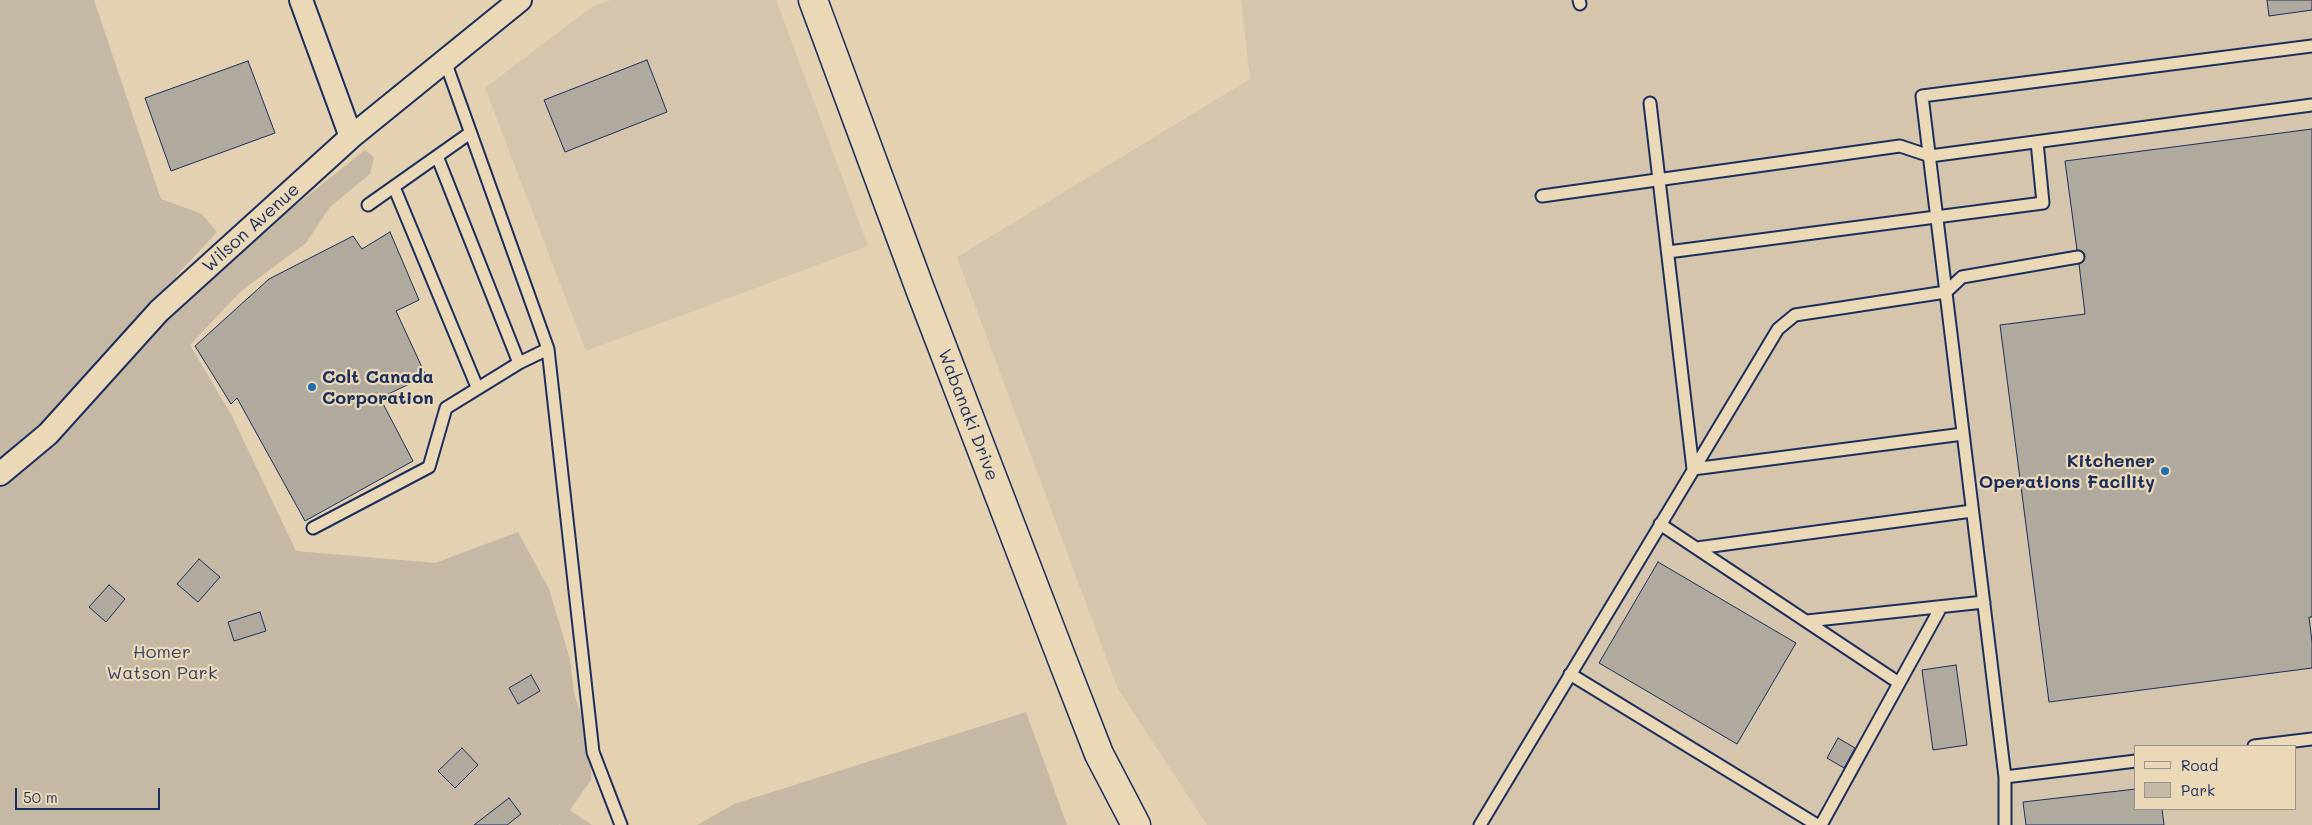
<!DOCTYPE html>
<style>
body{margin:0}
#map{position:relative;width:2312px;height:825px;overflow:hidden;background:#e3d1b2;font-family:Mali,sans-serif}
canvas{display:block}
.legend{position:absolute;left:2134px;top:745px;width:162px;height:65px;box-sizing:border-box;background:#ebd8b6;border:1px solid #989493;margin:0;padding:6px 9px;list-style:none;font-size:15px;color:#1b2f5e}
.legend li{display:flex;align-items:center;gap:10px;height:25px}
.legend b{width:25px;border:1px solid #989493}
.scale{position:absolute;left:15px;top:788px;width:145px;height:22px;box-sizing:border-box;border:2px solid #1b2f5e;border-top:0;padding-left:6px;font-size:15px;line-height:18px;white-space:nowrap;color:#1b2f5e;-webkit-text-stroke:4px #ebd8b6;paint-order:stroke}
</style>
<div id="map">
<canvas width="2312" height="825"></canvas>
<ul class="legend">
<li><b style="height:6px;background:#ebd8b6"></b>Road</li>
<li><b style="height:14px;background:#c5b9a6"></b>Park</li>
</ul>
<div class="scale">50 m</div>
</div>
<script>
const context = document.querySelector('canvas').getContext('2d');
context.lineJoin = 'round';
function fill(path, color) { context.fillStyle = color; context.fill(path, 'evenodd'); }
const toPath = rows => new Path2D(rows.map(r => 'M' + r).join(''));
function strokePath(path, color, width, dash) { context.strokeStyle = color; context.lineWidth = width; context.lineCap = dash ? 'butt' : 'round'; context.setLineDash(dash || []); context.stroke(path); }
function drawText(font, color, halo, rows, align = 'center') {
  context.font = font + ' Mali,sans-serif'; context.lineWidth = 4.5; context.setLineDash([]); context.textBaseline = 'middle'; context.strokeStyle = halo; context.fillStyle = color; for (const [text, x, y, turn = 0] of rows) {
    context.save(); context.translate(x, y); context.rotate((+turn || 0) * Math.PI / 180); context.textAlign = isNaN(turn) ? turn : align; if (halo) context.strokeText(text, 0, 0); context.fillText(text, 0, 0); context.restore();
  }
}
const built = toPath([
 [611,0,776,0,868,246,586,351,485,88,593,6],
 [1241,0,2312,0,2312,825,1207,825,1118,689,957,257,1250,79],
 [2136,746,2296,746,2296,809,2136,809]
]);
const green = toPath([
 [0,0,94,0,161,199,202,214,217,232,176,276,182,307,272,224,365,150,374,157,370,174,330,207,306,243,240,292,190,345,232,416,296,551,435,563,518,532,549,589,570,659,574,694,592,743,591,780,570,810,592,825,560,825,561,823,559,825,0,825],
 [1026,712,1067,825,697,825,734,804]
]);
const building = toPath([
 [2267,0,2312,0,2312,10,2269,16,2267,0],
 [647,60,667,112,565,152,544,100,647,60],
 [248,61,275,133,171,171,145,98,248,61],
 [2312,129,2312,617,2309,617,2312,642,2312,668,2049,702,2000,325,2085,314,2079,264,2083,262,2085,256,2083,252,2077,250,2065,161,2312,129],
 [390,232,419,300,396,311,426,376,380,398,413,461,305,521,237,398,231,404,195,346,269,279,353,236,362,249,390,232],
 [199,559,220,577,198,602,177,584,199,559],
 [1658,562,1796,643,1737,744,1599,663,1658,562],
 [109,585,125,599,106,622,89,607,109,585],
 [260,612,266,631,234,641,228,622,260,612],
 [1956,665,1967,745,1933,750,1922,670,1956,665],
 [531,675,540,691,518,704,509,688,531,675],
 [1838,738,1855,748,1844,768,1827,758,1838,738],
 [462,748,478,765,455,788,438,771,462,748],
 [2136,789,2136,809,2162,809,2164,825,2026,825,2023,802,2136,789],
 [509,798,521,814,507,825,474,825,509,798]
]);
const lane = toPath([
 [1579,0,1580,4],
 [445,61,548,349,593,752,621,825],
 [1650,103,1693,469,1963,434],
 [437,156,519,363,548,349],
 [394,187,477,387],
 [1542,196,1900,146,1930,156,2312,105],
 [368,205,470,133],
 [1668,252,2043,203,2037,142],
 [1660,524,1899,683],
 [313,528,429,467,446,408,519,363],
 [1697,548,1972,511],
 [1807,621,1984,602],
 [1570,674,1817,825],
 [2254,746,2312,739],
 [2005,777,2136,761],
 [1480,825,1778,329,1795,315,1946,292,1962,277,2078,257],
 [1821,825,1941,607],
 [2005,825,2005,777,1922,96,2312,46]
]);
const street = toPath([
 [301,0,351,137],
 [0,474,48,434,159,311,351,137,520,0]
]);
const secondary = toPath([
 [813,0,920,289,1062,659,1099,754,1136,825]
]);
const markers = [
 [312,387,5,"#1f6fb2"],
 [2165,471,5,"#1f6fb2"]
];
const streetNames = [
 ["Wilson Avenue",251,228,-42],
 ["Wabanaki Drive",968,415,69]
];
const poiNames = [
 ["Colt Canada",322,377],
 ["Corporation",322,398],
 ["Kitchener",2155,461,"right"],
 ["Operations Facility",2155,482,"right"]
];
const parkNames = [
 ["Homer",162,652],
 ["Watson Park",162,673]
];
fill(built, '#d4c5ac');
fill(green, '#c5b9a6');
fill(building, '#b0a99d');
strokePath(building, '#1b2f5e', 1);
strokePath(lane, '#1b2f5e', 15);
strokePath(street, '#1b2f5e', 26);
strokePath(secondary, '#1b2f5e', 31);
strokePath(lane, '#ebd8b6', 11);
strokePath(street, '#ebd8b6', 22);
strokePath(secondary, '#ebd8b6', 28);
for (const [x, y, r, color] of markers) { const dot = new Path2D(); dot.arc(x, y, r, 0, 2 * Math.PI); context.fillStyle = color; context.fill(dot); strokePath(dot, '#ebd8b6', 2); }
drawText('18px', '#1b2f5e', '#ebd8b6', streetNames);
drawText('bold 18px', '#1b2f5e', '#ebd8b6', poiNames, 'left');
drawText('18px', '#344469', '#ebd8b6', parkNames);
</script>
